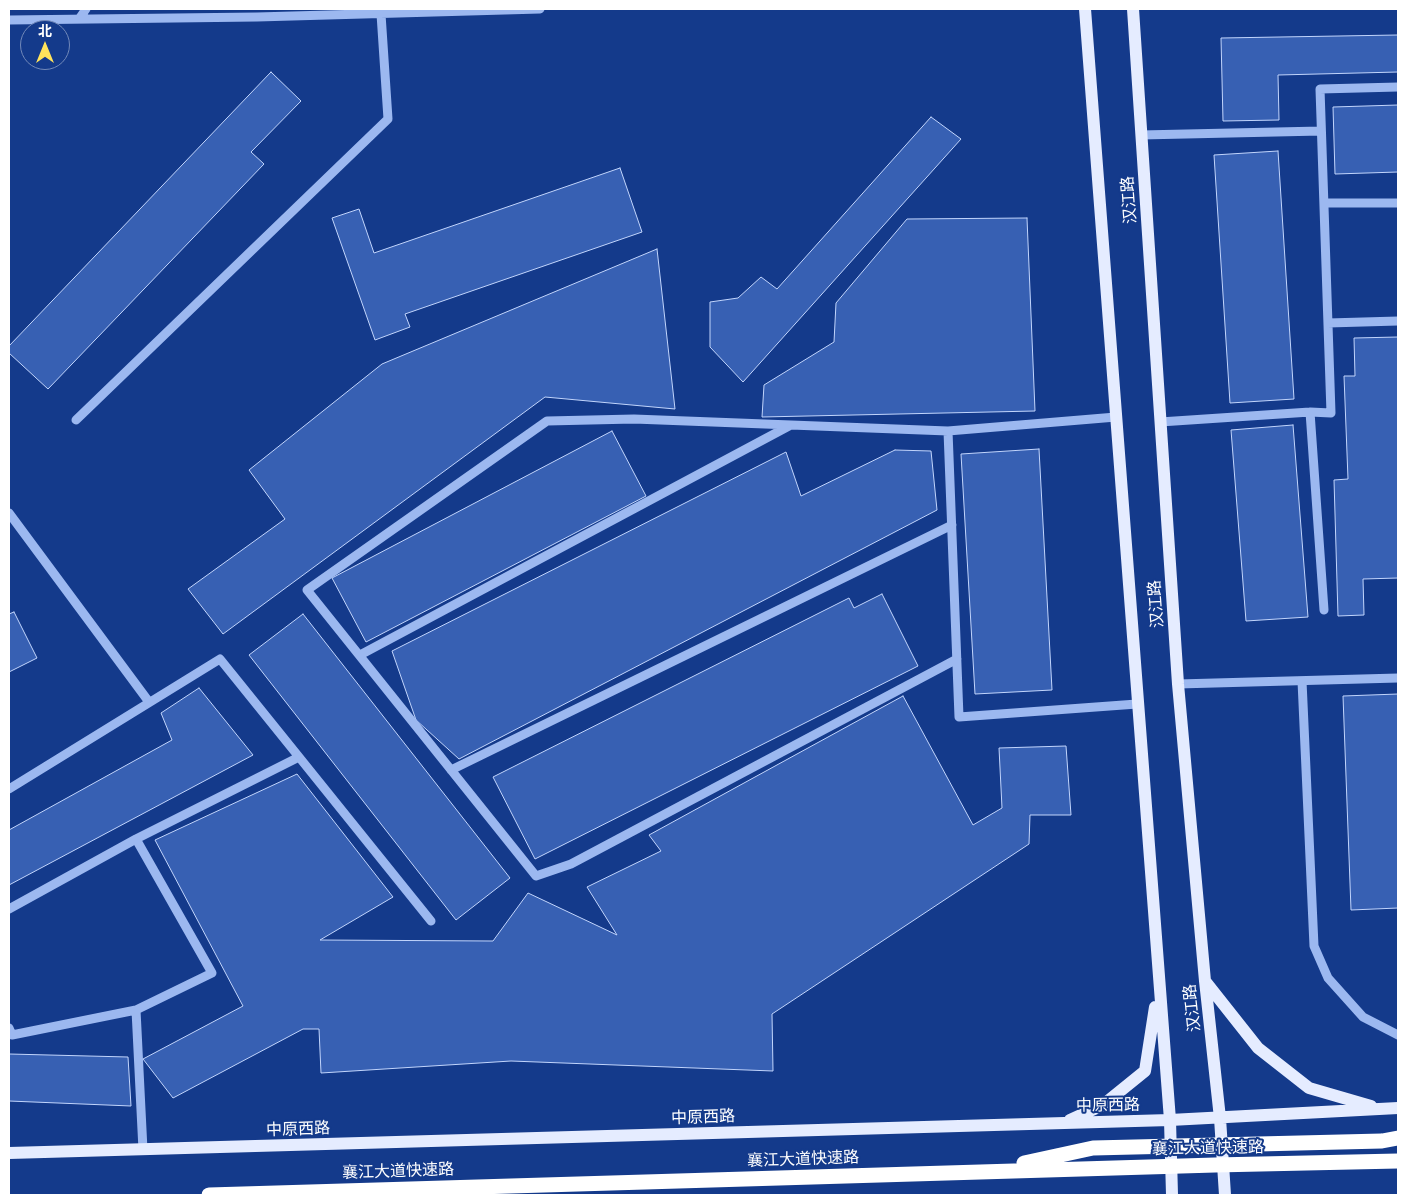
<!DOCTYPE html>
<meta charset="utf-8">
<style>
body{margin:0}
#map{position:relative;width:1407px;height:1204px;overflow:hidden;background:#143a8b;font-family:Lato,"Noto Sans SC",sans-serif}
canvas{display:block}
.frame{position:absolute;inset:0;border:10px solid #fff;pointer-events:none}
.north{position:absolute;left:20px;top:20px;width:50px;height:50px;box-sizing:border-box;background:#143a8b;border:1px solid #7289b9;border-radius:50%;rotate:0deg;font-size:14px;font-weight:700;line-height:20px;text-align:center;color:#fff}
.north::after{content:'';display:block;margin:auto;width:18px;height:22px;background:#ffe35b;clip-path:polygon(50% 0,100% 100%,50% 72%,0 100%)}
</style>
<div id="map">
<canvas width="1407" height="1204"></canvas>
<div class="frame"></div>
<div class="north">北</div>
</div>
<script>
const context = document.querySelector('canvas').getContext('2d');
context.lineJoin = 'round';
function fill(path, color) { context.fillStyle = color; context.fill(path, 'evenodd'); }
const toPath = rows => new Path2D(rows.map(r => 'M' + r).join(''));
function strokePath(path, color, width, dash) { context.strokeStyle = color; context.lineWidth = width; context.lineCap = dash ? 'butt' : 'round'; context.setLineDash(dash || []); context.stroke(path); }
function drawText(font, color, halo, rows, align = 'center') {
  context.font = font + ' Lato,"Noto Sans SC",sans-serif'; context.lineWidth = 4; context.setLineDash([]); context.textBaseline = 'middle'; context.strokeStyle = halo; context.fillStyle = color; for (const [text, x, y, turn = 0] of rows) {
    context.save(); context.translate(x, y); context.rotate((+turn || 0) * Math.PI / 180); context.textAlign = isNaN(turn) ? turn : align; if (halo) context.strokeText(text, 0, 0); context.fillText(text, 0, 0); context.restore();
  }
}
const building = toPath([
 [1398,35,1398,72,1278,75,1279,120,1223,121,1221,38,1398,35],
 [271,72,301,101,251,152,264,164,48,389,9,353,9,346,271,72],
 [1398,105,1398,172,1335,174,1333,107,1398,105],
 [931,117,961,139,743,382,710,347,710,302,738,298,761,277,777,289,931,117],
 [1278,151,1294,399,1230,403,1214,155,1278,151],
 [620,168,642,232,405,314,410,327,375,340,332,218,359,209,374,253,620,168],
 [1027,218,1035,411,762,417,764,385,834,342,836,303,907,219,1027,218],
 [657,249,675,409,545,397,223,634,188,589,285,519,249,470,382,364,657,249],
 [1398,337,1398,578,1363,579,1364,615,1338,616,1334,480,1348,479,1344,376,1355,376,1354,338,1398,337],
 [1293,425,1308,617,1246,621,1231,430,1293,425],
 [612,431,646,496,366,642,332,578,612,431],
 [1039,449,1052,690,975,694,961,454,1039,449],
 [895,450,931,451,937,510,459,759,416,720,392,651,786,452,801,496,895,450],
 [882,594,918,666,535,859,493,777,849,598,854,608,882,594],
 [14,612,37,658,9,672,9,614,14,612],
 [303,614,510,878,456,920,249,655,303,614],
 [199,688,253,755,9,885,9,830,172,740,161,713,199,688],
 [1398,694,1398,908,1351,910,1343,696,1398,694],
 [903,696,973,825,1002,808,999,748,1066,746,1071,815,1030,815,1029,844,772,1014,773,1071,511,1061,321,1073,319,1029,303,1029,173,1098,143,1059,243,1006,155,840,297,774,393,897,320,940,493,941,528,893,617,935,587,887,661,851,649,835,903,696],
 [9,1054,128,1057,131,1106,9,1101,9,1054]
]);
const minor = toPath([
 [79,19,86,9],
 [9,20,257,17,540,9],
 [1141,135,1321,131],
 [1324,203,1398,203],
 [1328,323,1398,321],
 [1310,412,1324,610],
 [76,420,388,119,381,14],
 [1160,422,1310,412,1331,413,1320,89,1398,87],
 [948,431,1116,417],
 [9,513,149,702],
 [360,655,789,426],
 [957,659,571,864,536,876,307,590,547,421,634,419,948,431,959,717,1137,704],
 [1302,681,1314,946,1328,978,1363,1017,1398,1035],
 [1178,684,1398,678],
 [451,770,952,525],
 [9,789,220,659,299,757],
 [136,839,299,757,431,921],
 [9,909,136,839,212,973,136,1010,12,1035,9,1028],
 [136,1010,143,1150]
]);
const major = toPath([
 [1085,9,1170,1120,1172,1195],
 [1133,9,1178,684,1205,981,1220,1118,1225,1195],
 [1205,981,1258,1048,1309,1088,1371,1106],
 [1070,1120,1103,1105,1145,1071,1155,1007],
 [9,1153,1170,1120,1398,1108]
]);
const highwayBridge = toPath([
 [1024,1163,1093,1148,1382,1141,1398,1138],
 [209,1195,1215,1165,1398,1161]
]);
const streetNames = [
 ["汉江路",1129,200,-94],
 ["汉江路",1156,604,-94],
 ["汉江路",1192,1008,-96],
 ["中原西路",1108,1105,-1],
 ["中原西路",703,1117,-2],
 ["中原西路",298,1129,-2],
 ["襄江大道快速路",1208,1148,-1],
 ["襄江大道快速路",803,1159,-2],
 ["襄江大道快速路",398,1171,-2]
];
fill(building, '#3760b3');
strokePath(building, '#c2d5fc', 1);
strokePath(minor, '#9cb8f0', 9);
strokePath(major, '#e5ecff', 12);
strokePath(highwayBridge, '#fff', 15);
drawText('16px', '#fff', '#143a8b', streetNames);
</script>
